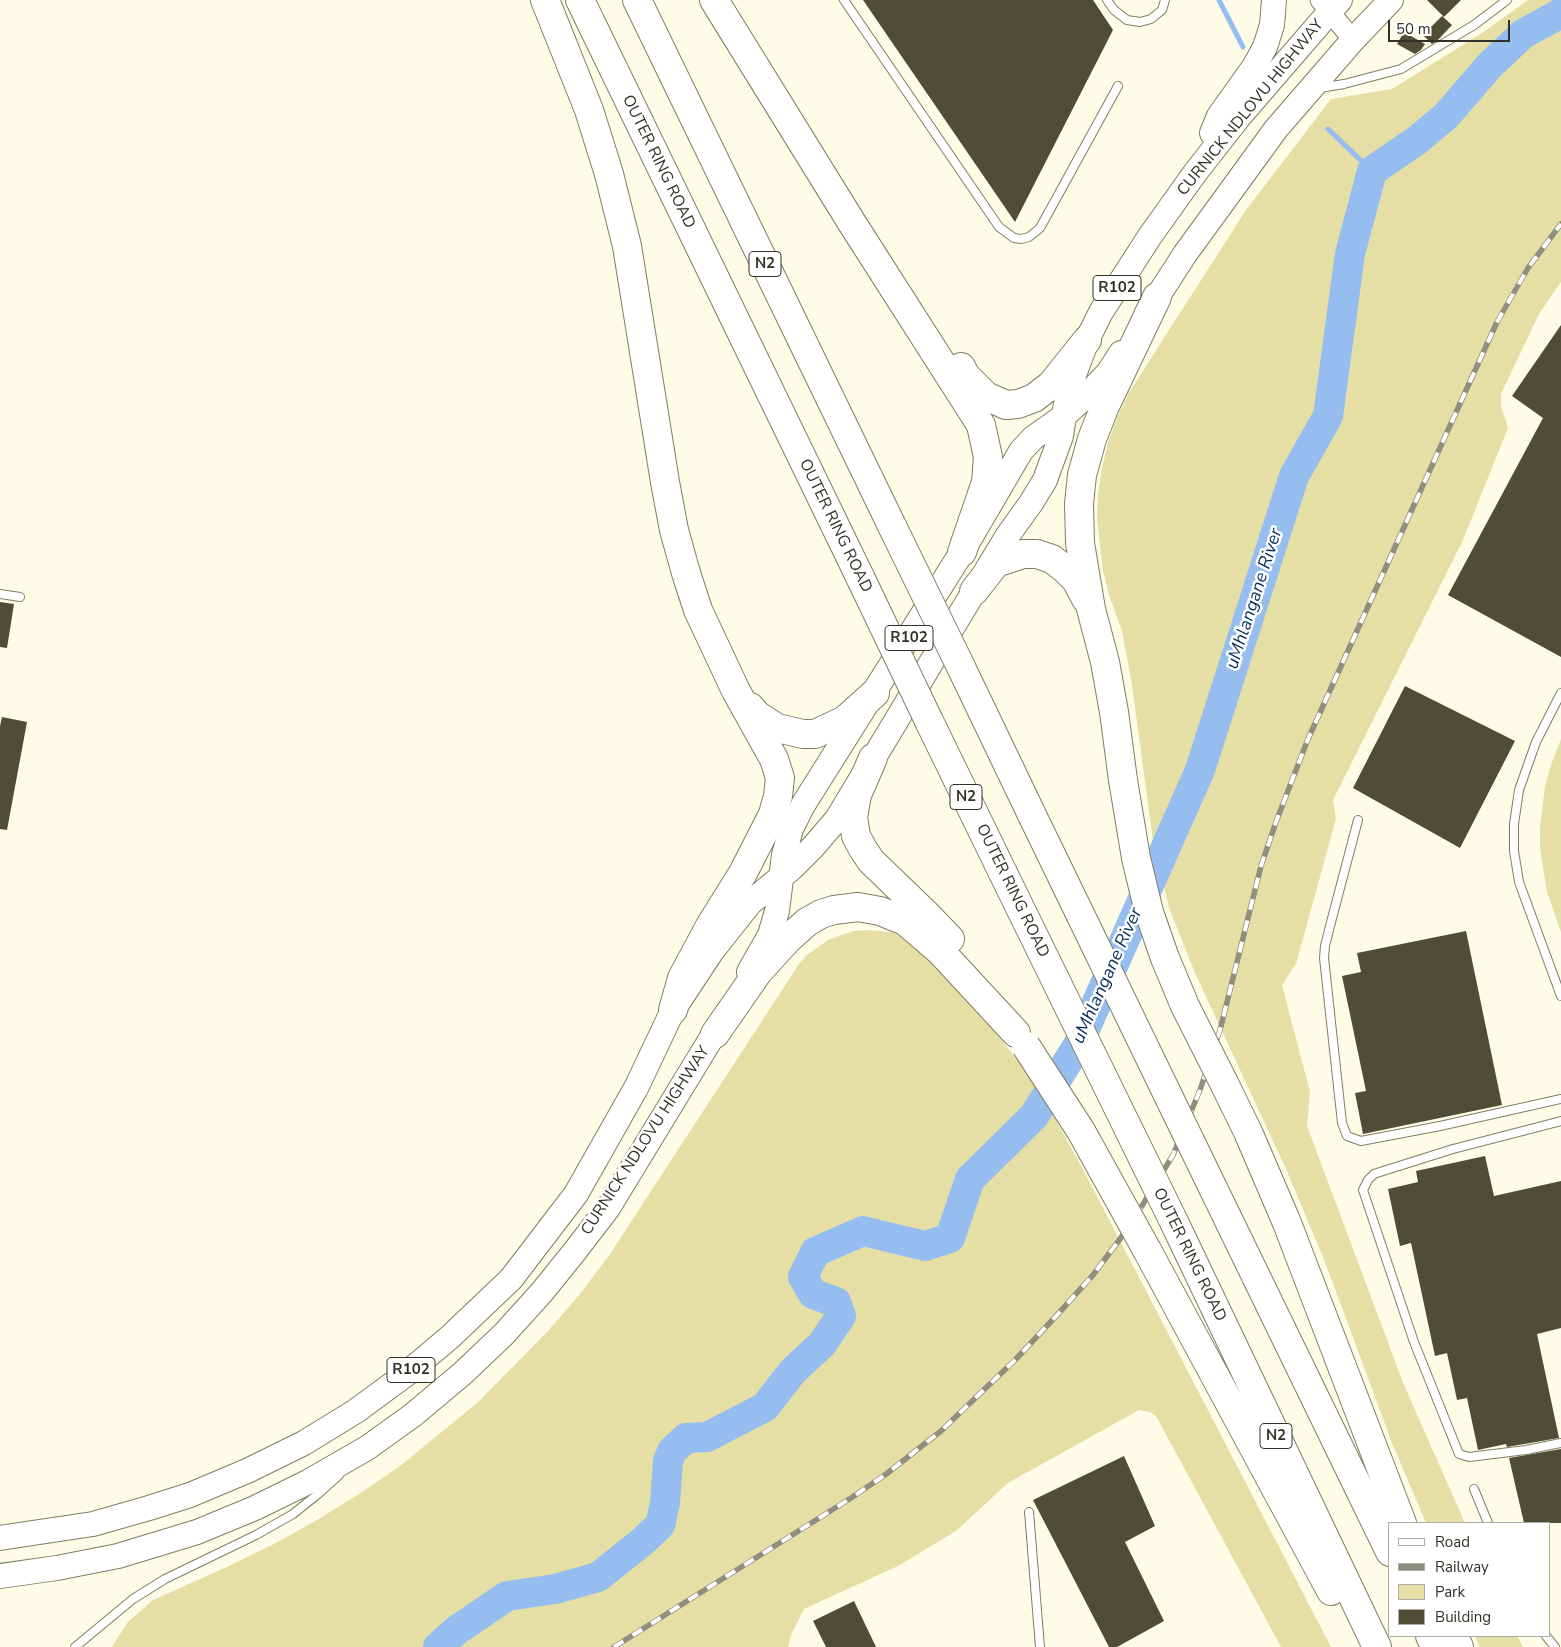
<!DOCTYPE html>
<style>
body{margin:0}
#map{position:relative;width:1561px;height:1647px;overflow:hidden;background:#fefce6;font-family:"Nunito Sans",sans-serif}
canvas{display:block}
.legend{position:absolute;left:1388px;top:1522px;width:162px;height:115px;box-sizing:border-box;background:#fff;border:1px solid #adada8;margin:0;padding:6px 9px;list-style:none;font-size:15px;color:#323126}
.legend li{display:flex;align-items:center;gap:10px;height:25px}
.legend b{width:25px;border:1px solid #adada8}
.scale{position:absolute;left:1388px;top:20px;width:122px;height:22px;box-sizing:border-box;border:2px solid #323126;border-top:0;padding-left:6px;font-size:15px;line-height:18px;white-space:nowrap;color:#323126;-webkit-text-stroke:4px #fff;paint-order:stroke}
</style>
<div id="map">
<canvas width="1561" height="1647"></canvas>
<ul class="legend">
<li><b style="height:6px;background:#fff"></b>Road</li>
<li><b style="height:6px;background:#908e7e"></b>Railway</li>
<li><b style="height:14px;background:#e5dfa6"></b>Park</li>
<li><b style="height:14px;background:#504d36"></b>Building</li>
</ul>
<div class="scale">50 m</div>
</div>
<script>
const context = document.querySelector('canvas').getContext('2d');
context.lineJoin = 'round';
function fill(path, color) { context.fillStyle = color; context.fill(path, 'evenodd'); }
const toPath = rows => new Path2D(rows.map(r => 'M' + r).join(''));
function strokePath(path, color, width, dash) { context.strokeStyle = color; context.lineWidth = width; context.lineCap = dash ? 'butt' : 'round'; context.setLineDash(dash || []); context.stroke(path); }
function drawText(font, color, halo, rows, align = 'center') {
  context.font = font + ' "Nunito Sans",sans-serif'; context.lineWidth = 5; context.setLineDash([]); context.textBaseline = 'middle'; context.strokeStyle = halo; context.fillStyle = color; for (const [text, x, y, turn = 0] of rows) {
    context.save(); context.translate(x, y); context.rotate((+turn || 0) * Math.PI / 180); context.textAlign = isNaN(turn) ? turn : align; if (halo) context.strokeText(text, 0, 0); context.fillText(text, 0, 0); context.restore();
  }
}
const green = toPath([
 [1528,0,1561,0,1561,282,1539,314,1501,394,1501,406,1508,428,1463,540,1333,800,1336,819,1296,964,1282,985,1310,1092,1307,1126,1404,1385,1465,1523,1426,1523,1392,1443,1325,1262,1286,1169,1195,973,1169,908,1153,841,1132,685,1122,631,1109,595,1103,570,1097,519,1098,494,1102,468,1108,443,1117,418,1128,394,1246,210,1331,99,1392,89,1482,33],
 [1561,739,1561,932,1547,892,1540,849,1540,828,1545,786,1551,765],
 [866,930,892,932,906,940,919,949,959,987,991,1026,1023,1068,1049,1107,1089,1181,1331,1647,1281,1647,1156,1416,1150,1412,1139,1410,1008,1483,956,1531,898,1566,804,1609,791,1635,788,1647,112,1647,127,1623,153,1600,229,1566,274,1544,317,1520,359,1494,400,1466,477,1403,547,1332,580,1294,610,1254,799,964,807,955,828,940,853,931],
 [1475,1636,1517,1636,1523,1647,1480,1647]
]);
const stream = toPath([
 [1219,0,1243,47],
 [1328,129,1372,171]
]);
const river = toPath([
 [438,1647,457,1630,507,1596,555,1589,598,1577,642,1542,660,1525,665,1503,668,1461,672,1451,686,1438,707,1437,765,1407,793,1371,822,1344,841,1316,836,1302,813,1294,803,1277,815,1252,863,1231,925,1246,950,1238,970,1179,1034,1116,1078,1045,1200,770,1294,476,1328,416,1350,254,1372,171,1416,141,1446,116,1490,65,1523,34,1561,13]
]);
const building = toPath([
 [863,0,1093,0,1113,30,1015,222],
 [1427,0,1461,0,1444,17],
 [1442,16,1452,25,1437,41,1432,44,1423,35],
 [1404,32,1425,44,1421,50,1415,54,1397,44],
 [1561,325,1561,657,1448,595,1543,418,1512,396],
 [0,602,14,604,7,648,0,647],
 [1405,686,1515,741,1460,848,1353,788],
 [2,717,27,722,7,830,0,829,0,726],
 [1466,931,1502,1105,1363,1134,1355,1093,1366,1091,1342,976,1361,972,1357,953],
 [1485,1156,1494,1196,1561,1181,1561,1328,1537,1334,1559,1438,1507,1447,1506,1444,1478,1450,1467,1398,1457,1400,1447,1353,1435,1356,1411,1243,1400,1246,1388,1189,1418,1182,1416,1171],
 [1561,1449,1561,1523,1524,1523,1509,1458],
 [1124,1456,1155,1526,1125,1542,1164,1621,1117,1647,1109,1647,1033,1500],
 [854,1601,876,1647,826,1647,813,1621]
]);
const service = toPath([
 [844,0,999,227,1014,238,1021,239,1029,237,1040,228,1118,86],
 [1107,0,1114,10,1127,20,1140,22,1151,19,1162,10,1165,0],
 [1320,88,1344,84,1401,69,1474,25,1507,0],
 [0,594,20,597],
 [1561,693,1536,742,1519,790,1514,824,1514,851,1519,882,1561,996],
 [1358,820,1330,926,1325,946,1324,958,1342,1123,1347,1136,1361,1141,1440,1126,1561,1099],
 [1561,1121,1453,1149,1380,1172,1374,1174,1368,1180,1363,1190,1414,1342,1459,1454,1469,1457,1526,1450,1561,1443],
 [1474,1489,1488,1523],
 [1029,1512,1040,1647],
 [1546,1636,1555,1647],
 [75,1647,133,1599,165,1579,256,1535,293,1514,318,1494,339,1475]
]);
const tertiary = toPath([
 [1320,0,1353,40]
]);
const primary = toPath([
 [1212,133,1219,116,1254,67,1265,47,1272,25,1274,0],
 [1147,313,1185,254,1276,129,1353,40,1391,0],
 [749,972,770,935,777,911,784,855,791,829,803,805,962,552,1021,451,1033,438,1064,416,1088,394,1108,373,1121,353],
 [0,1538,93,1524,149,1508,190,1495,247,1471,304,1443,356,1411,405,1375,450,1337,511,1279,576,1194,636,1088,673,1010,712,951,750,903,793,867,813,847,837,819,1008,535,1031,503,1045,480,1061,436,1068,391,1087,340,1101,312,1150,236,1195,173,1238,118,1340,0],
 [0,1576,57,1568,118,1556,197,1532,255,1508,308,1482,367,1448,413,1415,463,1373,504,1334,542,1292,575,1251,608,1208,723,1019]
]);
const motorway = toPath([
 [545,0,589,110,609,174,627,246,665,482,674,530,686,573,698,610,736,691,774,759,780,778,778,796,773,814,743,873,710,926,682,978,673,1010],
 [580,0,861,579],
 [637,0,893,528],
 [714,0,852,223,981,425,988,457,986,482,962,552],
 [961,367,966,376,986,396,1006,405,1018,404,1034,398,1051,385,1087,340],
 [974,591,996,563,1023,554,1037,554,1052,559,1066,570,1076,580,1086,599],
 [961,667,1032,815],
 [750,707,757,715,777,728,803,734,815,734,845,720,875,693],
 [929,721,1003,873],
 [873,758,857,795,853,817,856,836,863,849,871,861,925,913,950,939],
 [1123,780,1114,712,1105,662,1091,609,1080,543,1079,504,1082,475,1092,439,1105,406,1157,297],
 [715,1034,758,972,788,939,807,922,821,914,834,910,858,907,880,911,905,921,918,932,941,952,1016,1033],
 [1224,1083,1248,1132,1287,1223,1402,1523],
 [1213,1188,1390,1552],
 [1175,1224,1377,1647],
 [1147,1250,1331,1591],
 [1430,1636,1436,1647],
 [1454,1636,1459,1647]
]);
const rail = toPath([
 [614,1647,851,1498,885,1475,941,1431,1016,1359,1058,1314,1093,1275,1120,1239,1140,1209,1173,1155,1200,1090,1220,1030,1261,866,1276,822,1308,739,1497,322,1528,268,1561,224]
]);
const motorwayBridge = toPath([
 [893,528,961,667],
 [861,579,929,721],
 [1123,780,1136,858,1149,912,1165,958,1185,1006,1224,1083],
 [1032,815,1213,1188],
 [1003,873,1175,1224],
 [1026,1046,1081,1131,1147,1250]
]);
const shields = [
 [765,264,32],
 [1117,288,48],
 [909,638,48],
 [966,797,32],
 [411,1370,48],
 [1276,1436,32]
];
const shieldNames = [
 ["N2",765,264],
 ["R102",1117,288],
 ["R102",909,638],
 ["N2",966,797],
 ["R102",411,1370],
 ["N2",1276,1436]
];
const streetNames = [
 ["CURNICK NDLOVU HIGHWAY",1251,108,-51],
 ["OUTER RING ROAD",658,162,64],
 ["OUTER RING ROAD",835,526,64],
 ["OUTER RING ROAD",1012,891,64],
 ["CURNICK NDLOVU HIGHWAY",646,1141,-57],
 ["OUTER RING ROAD",1189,1255,64]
];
const waterNames = [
 ["uMhlangane River",1255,599,-72],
 ["uMhlangane River",1108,976,-66]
];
fill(green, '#e5dfa6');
strokePath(stream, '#95bdef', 5);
strokePath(river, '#95bdef', 30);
fill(building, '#504d36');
strokePath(service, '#807d64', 10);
strokePath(tertiary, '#807d64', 21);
strokePath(primary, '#807d64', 26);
strokePath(motorway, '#807d64', 30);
strokePath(service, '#fff', 8);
strokePath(tertiary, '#fff', 19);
strokePath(primary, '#fff', 24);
strokePath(motorway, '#fff', 28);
strokePath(rail, '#908e7e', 5.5);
strokePath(rail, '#fff', 4, [11]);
strokePath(motorwayBridge, '#807d64', 30, []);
strokePath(motorwayBridge, '#fff', 28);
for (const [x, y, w] of shields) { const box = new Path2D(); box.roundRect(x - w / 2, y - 12.5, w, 25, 4); context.fillStyle = '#fff'; context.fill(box); strokePath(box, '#323126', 1); }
drawText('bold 15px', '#323126', null, shieldNames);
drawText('16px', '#323126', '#fff', streetNames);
drawText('italic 18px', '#052e5b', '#fff', waterNames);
</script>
